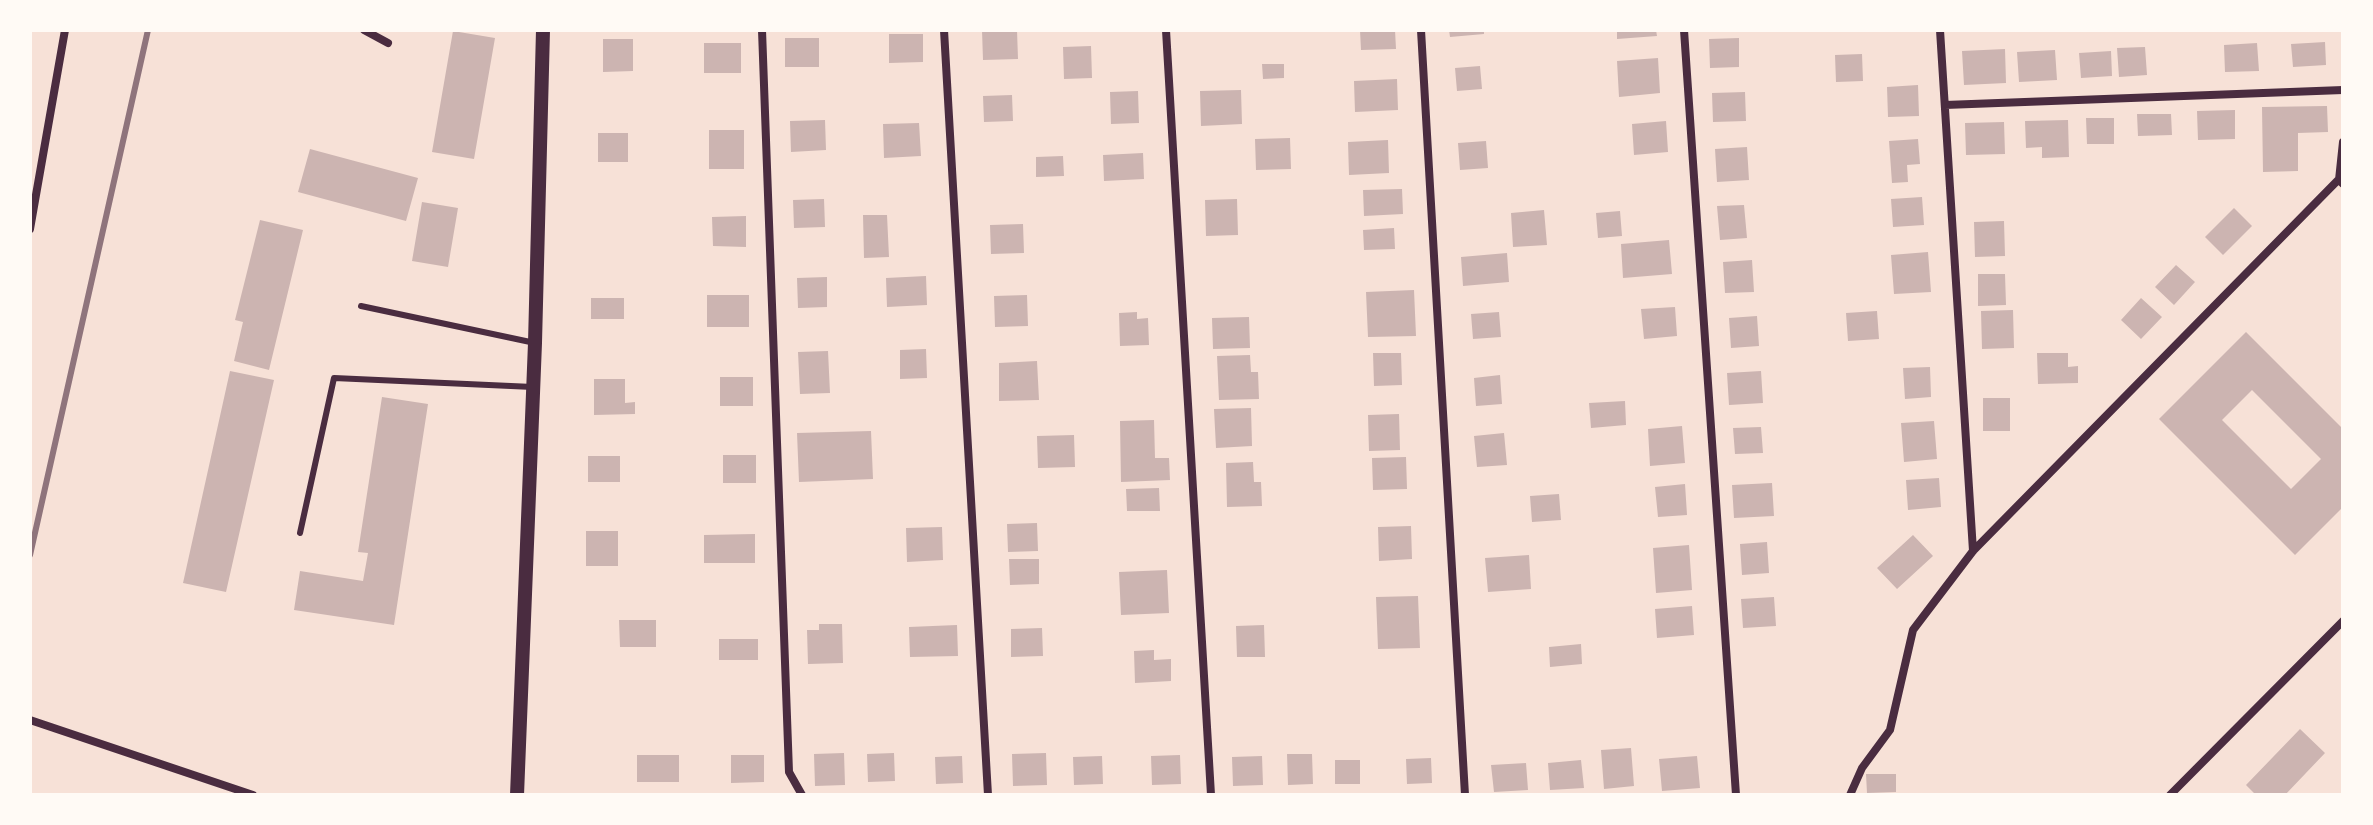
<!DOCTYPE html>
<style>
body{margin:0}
#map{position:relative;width:2373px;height:825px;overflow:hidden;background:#f7e1d7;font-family:Lato,sans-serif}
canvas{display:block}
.frame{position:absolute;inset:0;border:32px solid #fffaf5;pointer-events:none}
</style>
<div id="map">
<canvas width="2373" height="825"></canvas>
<div class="frame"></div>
</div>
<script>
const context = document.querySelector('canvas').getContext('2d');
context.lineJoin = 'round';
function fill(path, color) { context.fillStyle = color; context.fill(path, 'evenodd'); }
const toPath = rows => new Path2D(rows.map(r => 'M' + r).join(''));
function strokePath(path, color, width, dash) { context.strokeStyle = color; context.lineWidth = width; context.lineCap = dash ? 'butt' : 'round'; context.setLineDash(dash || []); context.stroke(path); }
const building = toPath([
 [982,30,1017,30,1018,59,983,60],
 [1360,30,1395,30,1396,49,1361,50],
 [1449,30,1484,30,1484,34,1450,37],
 [1617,30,1656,30,1657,36,1617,39],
 [453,31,495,38,474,159,432,152],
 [889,34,923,34,923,62,889,63],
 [785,38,819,38,819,67,785,67],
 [1739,38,1739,67,1710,68,1709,39],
 [603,39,633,39,633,71,603,72],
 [2325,42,2326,65,2293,67,2291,44],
 [704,43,741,43,741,73,704,73],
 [2257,43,2259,71,2225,72,2224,45],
 [1091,46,1092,78,1064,79,1063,47],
 [2145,47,2147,75,2119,77,2117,48],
 [2005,49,2006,83,1964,85,1962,51],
 [2055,50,2057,80,2019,82,2017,52],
 [2111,51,2112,76,2081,78,2079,53],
 [1862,54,1863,81,1836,82,1835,55],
 [1658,58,1660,93,1619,97,1617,61],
 [1262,64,1284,64,1284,78,1263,79],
 [1480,66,1482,89,1457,91,1455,68],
 [1397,79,1398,110,1355,112,1354,81],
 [1918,85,1919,116,1888,117,1887,87],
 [1241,90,1242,124,1201,126,1200,91],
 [1138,91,1139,123,1111,124,1110,92],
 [1745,92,1746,121,1713,122,1712,93],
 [1012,95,1013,121,984,122,983,96],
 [2327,106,2328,132,2298,133,2298,171,2263,172,2262,107],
 [2235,110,2235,139,2198,140,2197,111],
 [2137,114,2171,114,2172,135,2138,136],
 [2086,118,2114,118,2114,144,2087,144],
 [825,120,826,150,791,152,790,121],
 [2068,120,2069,157,2042,158,2042,147,2026,148,2025,121],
 [1666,121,1668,152,1634,155,1632,124],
 [2004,122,2005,154,1966,155,1965,123],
 [919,123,921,156,884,158,883,124],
 [709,130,744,130,744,169,709,169],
 [598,133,628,133,628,162,598,162],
 [1290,138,1291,169,1256,170,1255,139],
 [1918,139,1920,164,1907,165,1908,182,1892,183,1889,141],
 [1388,140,1389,173,1349,175,1348,142],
 [1486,141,1488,168,1460,170,1458,143],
 [1747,147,1749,180,1717,182,1715,149],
 [310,149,418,178,406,221,298,192],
 [1143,153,1144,179,1104,181,1103,155],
 [1063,156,1064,176,1036,177,1036,157],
 [1402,189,1403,214,1364,216,1363,190],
 [1922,197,1924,225,1893,227,1891,199],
 [824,199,825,227,794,228,793,200],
 [1237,199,1238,235,1206,236,1205,200],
 [422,202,458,208,448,267,412,261],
 [1744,205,1747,238,1720,240,1717,206],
 [2234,208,2252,226,2223,255,2205,237],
 [1544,210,1547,245,1513,247,1511,213],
 [1620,211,1622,236,1598,238,1596,213],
 [863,215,887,215,889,257,864,258],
 [746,216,746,247,713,246,712,217],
 [260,220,303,230,269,370,234,361,243,322,235,320],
 [2004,221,2005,256,1975,257,1974,222],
 [1023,224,1024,253,991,254,990,225],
 [1394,228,1395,249,1364,250,1363,230],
 [1669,240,1672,274,1623,278,1621,244],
 [1928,252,1931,292,1894,294,1891,255],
 [1507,253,1509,282,1463,286,1461,257],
 [1752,260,1754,292,1725,293,1723,262],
 [2176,265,2195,282,2174,305,2155,287],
 [1978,274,2005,274,2006,305,1978,306],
 [926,276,927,305,887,307,886,278],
 [827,277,827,307,798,308,797,278],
 [1414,290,1416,336,1368,337,1366,292],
 [707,295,749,295,749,327,707,327],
 [1027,295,1028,326,995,327,994,296],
 [591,298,624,298,624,319,591,319],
 [2141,298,2162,317,2141,339,2121,320],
 [1675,307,1677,336,1644,339,1641,309],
 [2013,310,2014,348,1982,349,1981,311],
 [1877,311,1879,339,1848,341,1846,313],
 [1137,312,1137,319,1148,318,1149,345,1120,346,1119,313],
 [1499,312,1501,337,1473,339,1471,314],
 [1757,316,1759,346,1731,348,1729,318],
 [1249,317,1250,348,1213,349,1212,318],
 [2246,332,2343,429,2343,507,2295,555,2159,419],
 [2252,390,2321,459,2291,489,2222,420],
 [926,349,927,378,900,379,900,350],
 [828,351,830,393,800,394,798,352],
 [1373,353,1401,353,1402,385,1374,386],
 [2037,353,2068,353,2068,367,2078,366,2078,383,2038,384],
 [1250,355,1251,372,1258,372,1259,399,1219,400,1217,356],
 [1037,361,1039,400,999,401,999,363],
 [1930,367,1931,397,1905,399,1903,368],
 [230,371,274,380,226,592,183,583],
 [1761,371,1763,403,1729,405,1727,373],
 [1500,375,1502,404,1476,406,1474,378],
 [720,377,753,377,753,406,720,406],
 [594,379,625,379,625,403,635,402,635,414,594,415],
 [382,397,428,404,394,625,294,610,300,571,363,581,368,553,358,552],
 [1983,398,2010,398,2010,431,1983,431],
 [1625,401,1626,425,1591,428,1589,403],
 [1251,408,1252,446,1216,448,1214,409],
 [1399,414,1400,450,1369,451,1368,415],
 [1154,420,1155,458,1169,458,1170,480,1121,482,1120,421],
 [1934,421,1937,459,1904,462,1901,423],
 [1682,426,1685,463,1650,466,1648,429],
 [1761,427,1763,453,1735,454,1733,428],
 [871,431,873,479,799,482,797,433],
 [1504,433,1507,465,1477,467,1474,436],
 [1074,435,1075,467,1038,468,1037,436],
 [723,455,756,455,756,483,723,483],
 [588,456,620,456,620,482,588,482],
 [1406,457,1407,489,1373,490,1372,458],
 [1253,462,1254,482,1261,482,1262,506,1227,507,1226,463],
 [1939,478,1941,507,1908,510,1906,480],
 [1772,483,1774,516,1734,518,1732,485],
 [1685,484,1687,515,1658,517,1655,487],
 [1159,488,1160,511,1127,511,1126,489],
 [1559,494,1561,520,1532,522,1530,496],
 [1037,523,1038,551,1008,552,1007,524],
 [1411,526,1412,559,1379,561,1378,527],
 [942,527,943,560,907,562,906,528],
 [586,531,618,531,618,566,586,566],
 [755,534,755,563,704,563,704,535],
 [1913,535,1933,556,1897,589,1877,568],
 [1767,542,1769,573,1742,575,1740,544],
 [1689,545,1692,590,1656,593,1653,548],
 [1529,555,1531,589,1488,592,1485,558],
 [1009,559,1039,559,1039,584,1010,585],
 [1167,570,1169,613,1121,615,1119,572],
 [1418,596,1420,648,1378,649,1376,597],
 [1774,597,1776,626,1743,628,1741,599],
 [1692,606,1694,635,1657,638,1655,609],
 [619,620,656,620,656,647,620,647],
 [819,624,842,624,843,663,808,664,807,630,819,630],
 [957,625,958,656,910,657,909,627],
 [1264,625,1265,657,1237,657,1236,626],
 [1042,628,1043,656,1011,657,1011,629],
 [719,639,758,639,758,660,719,660],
 [1581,644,1582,664,1550,667,1549,647],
 [1154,650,1154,660,1171,659,1171,681,1135,683,1134,651],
 [2300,729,2325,753,2285,795,2256,795,2246,785],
 [1631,748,1634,786,1604,789,1601,750],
 [844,753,845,785,815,786,814,754],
 [894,753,895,781,868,782,867,754],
 [1046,753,1047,785,1013,786,1012,754],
 [1287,754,1312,754,1313,784,1288,785],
 [637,755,679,755,679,782,637,782],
 [731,755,764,755,764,782,731,783],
 [1180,755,1181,784,1152,785,1151,756],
 [962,756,963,783,936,784,935,757],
 [1102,756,1103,784,1074,785,1073,757],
 [1262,756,1263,785,1233,786,1232,757],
 [1697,756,1700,788,1662,791,1659,759],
 [1431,758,1432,783,1407,784,1406,759],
 [1335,760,1360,760,1360,784,1335,784],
 [1581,760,1584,788,1550,790,1548,763],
 [1526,763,1528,790,1494,792,1491,765],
 [1866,774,1896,774,1896,792,1867,793]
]);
const service = toPath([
 [361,306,535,343],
 [300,533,334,378,533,387]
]);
const minor = toPath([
 [364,30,388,43],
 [762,30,789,772,802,795],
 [944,30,988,795],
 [1166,30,1211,795],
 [1421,30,1465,795],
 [1684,30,1736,795],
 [1940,30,1973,551],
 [1945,105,2343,90],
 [2343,142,2339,180,2343,184],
 [30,229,65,30],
 [30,720,253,795],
 [1850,795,1862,768,1890,730,1913,630,1973,551,2343,175],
 [2170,795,2343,621]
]);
const tertiary = toPath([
 [517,795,535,343,543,30]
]);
const rail = toPath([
 [30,555,148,30]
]);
fill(building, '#ccb4b1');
strokePath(service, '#4a2c40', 6);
strokePath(minor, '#4a2c40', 8);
strokePath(tertiary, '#4a2c40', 14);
strokePath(rail, '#8f747c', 6);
</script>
